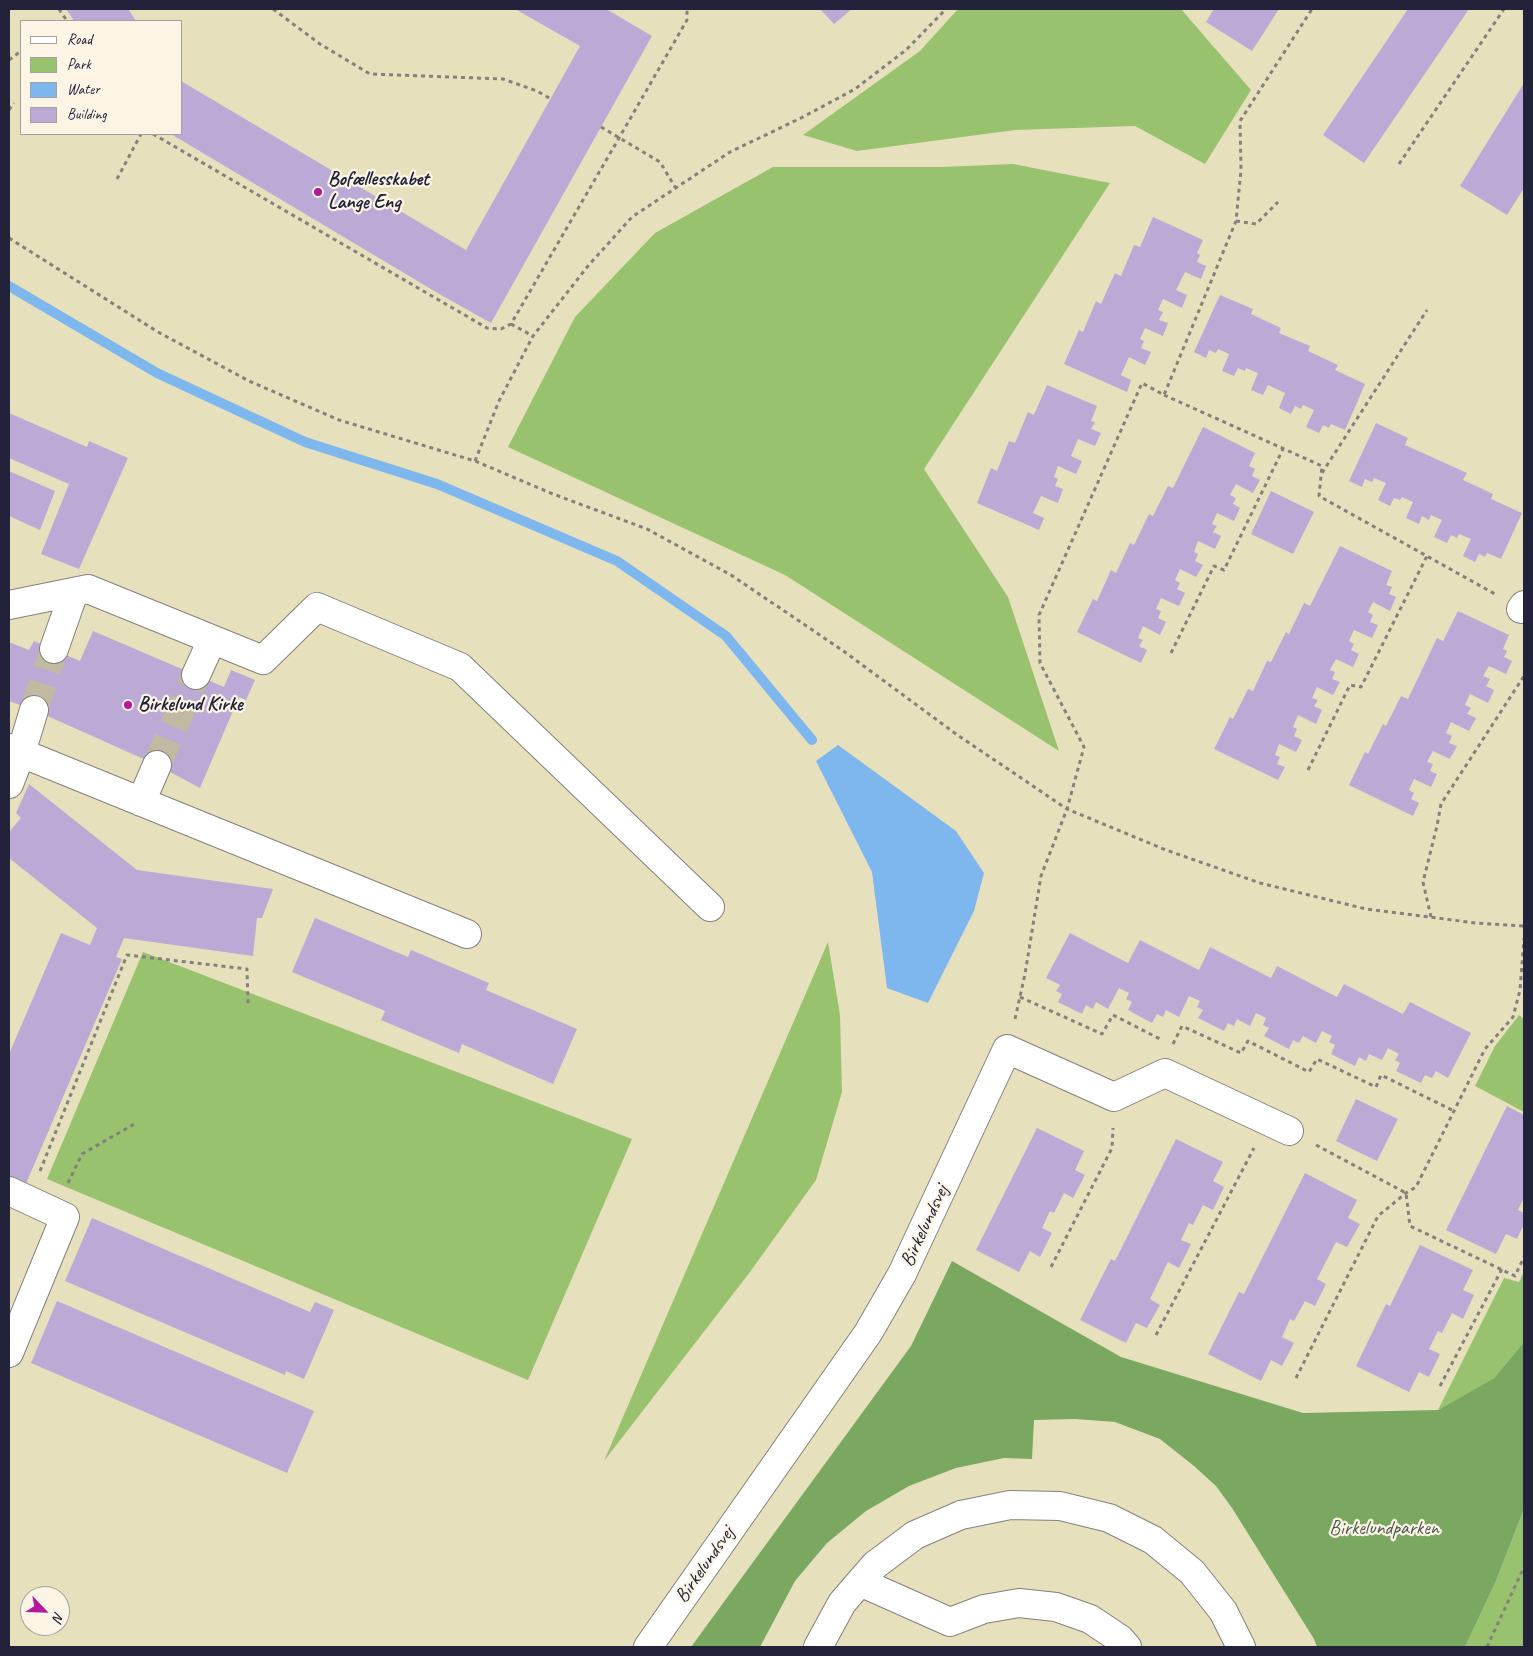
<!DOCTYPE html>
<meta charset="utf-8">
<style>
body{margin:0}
#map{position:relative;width:1533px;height:1656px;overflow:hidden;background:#e7e0bd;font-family:Caveat,sans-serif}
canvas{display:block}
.frame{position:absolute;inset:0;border:10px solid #22223b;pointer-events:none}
.legend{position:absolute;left:20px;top:20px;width:162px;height:115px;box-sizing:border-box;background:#fcf5e5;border:1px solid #a5a1a1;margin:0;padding:6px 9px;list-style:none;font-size:15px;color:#22223b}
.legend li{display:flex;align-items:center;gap:10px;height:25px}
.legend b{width:25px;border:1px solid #a5a1a1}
.north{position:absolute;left:20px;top:1586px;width:50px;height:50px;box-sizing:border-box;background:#fcf5e5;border:1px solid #a5a1a1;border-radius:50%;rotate:114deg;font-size:14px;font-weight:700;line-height:20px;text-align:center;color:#22223b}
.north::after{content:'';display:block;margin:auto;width:18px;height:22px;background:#b5179e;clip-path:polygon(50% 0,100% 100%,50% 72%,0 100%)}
</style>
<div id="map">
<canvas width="1533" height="1656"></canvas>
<div class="frame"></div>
<ul class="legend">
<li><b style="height:6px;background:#fff"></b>Road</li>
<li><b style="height:14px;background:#99c26e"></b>Park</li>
<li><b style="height:14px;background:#7db7ee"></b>Water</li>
<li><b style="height:14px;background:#bbaad5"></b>Building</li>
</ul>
<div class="north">N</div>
</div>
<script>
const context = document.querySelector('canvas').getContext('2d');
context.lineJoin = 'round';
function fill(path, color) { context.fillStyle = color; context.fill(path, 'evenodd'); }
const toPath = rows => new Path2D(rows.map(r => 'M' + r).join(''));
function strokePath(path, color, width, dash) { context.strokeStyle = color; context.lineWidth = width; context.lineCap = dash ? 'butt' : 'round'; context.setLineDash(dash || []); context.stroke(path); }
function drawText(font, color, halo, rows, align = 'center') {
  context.font = font + ' Caveat,sans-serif'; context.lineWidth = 4.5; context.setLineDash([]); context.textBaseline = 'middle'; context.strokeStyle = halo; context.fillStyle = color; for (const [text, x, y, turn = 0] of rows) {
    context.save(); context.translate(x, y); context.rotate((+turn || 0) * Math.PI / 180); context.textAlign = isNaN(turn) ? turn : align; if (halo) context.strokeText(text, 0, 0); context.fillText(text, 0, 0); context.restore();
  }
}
const green = toPath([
 [958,9,1181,9,1251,90,1205,164,1135,126,1015,130,857,151,803,135,920,51],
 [1013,164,1110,183,924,469,1008,597,1059,751,785,575,508,447,575,317,655,233,773,167,942,167],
 [828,942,840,1015,842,1092,816,1180,750,1272,604,1461],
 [143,952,632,1139,528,1380,47,1179],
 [1519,1015,1524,1019,1524,1112,1475,1086,1495,1046],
 [1524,1271,1524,1342,1494,1378,1438,1410,1504,1278,1519,1282],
 [1524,1509,1524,1647,1465,1647,1496,1581]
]);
const forest = toPath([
 [952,1261,1121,1357,1303,1413,1438,1410,1494,1378,1524,1342,1524,1509,1496,1581,1465,1647,1317,1647,1314,1639,1232,1508,1216,1486,1194,1466,1160,1439,1115,1422,1075,1419,1034,1420,1032,1459,1004,1458,956,1468,909,1486,866,1511,827,1543,795,1581,760,1647,691,1647,911,1346]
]);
const water = toPath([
 [838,745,956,831,984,873,974,911,928,1003,887,988,872,872,816,761]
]);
const stream = toPath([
 [9,286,157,373,305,442,437,484,617,561,726,636,812,740]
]);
const building = toPath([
 [66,9,128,9,136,21,74,21],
 [515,9,606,9,652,36,491,323,441,295,171,134,181,134,181,81,466,250,580,46],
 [820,9,852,9,834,24],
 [1214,9,1279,9,1252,51,1206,22],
 [1408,9,1469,9,1364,163,1323,135],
 [1524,83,1524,188,1507,215,1460,186],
 [1153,217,1203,240,1197,253,1200,255,1197,262,1206,266,1201,279,1185,272,1176,290,1187,295,1182,308,1163,299,1158,310,1163,312,1159,320,1168,323,1163,336,1145,328,1140,339,1144,341,1141,348,1151,352,1145,365,1129,357,1121,375,1131,380,1127,392,1064,364,1079,330,1083,332,1096,301,1101,304,1115,273,1121,276,1134,245,1140,247],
 [1220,295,1253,309,1251,314,1281,328,1279,333,1310,346,1308,351,1338,365,1335,370,1365,384,1345,430,1331,424,1329,428,1323,425,1319,433,1306,427,1314,410,1303,405,1301,409,1295,406,1291,414,1279,408,1285,393,1268,385,1263,395,1251,390,1258,373,1246,368,1245,371,1238,368,1234,376,1222,371,1229,354,1218,349,1216,353,1209,350,1206,358,1194,352],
 [1047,385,1097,406,1091,421,1095,422,1091,429,1101,433,1095,446,1078,439,1071,456,1082,461,1076,474,1058,466,1054,477,1058,479,1055,486,1063,489,1058,503,1041,496,1033,513,1044,518,1039,530,977,503,991,468,997,471,1009,441,1015,443,1028,412,1034,415],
 [9,413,87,447,89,441,128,458,79,569,41,554,69,484,9,458],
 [1376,423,1408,438,1405,445,1467,473,1463,480,1493,494,1491,499,1522,513,1501,559,1487,553,1485,557,1479,554,1475,562,1463,556,1471,539,1459,534,1457,538,1451,535,1447,543,1434,537,1442,520,1431,515,1429,520,1422,516,1419,524,1406,518,1413,502,1402,497,1400,500,1394,498,1390,506,1378,500,1386,483,1374,478,1372,482,1365,479,1362,487,1349,481],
 [1203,427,1255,453,1249,466,1255,469,1252,476,1260,480,1253,493,1236,484,1230,495,1236,498,1233,504,1240,508,1234,521,1217,513,1212,524,1217,526,1213,532,1221,536,1215,549,1198,541,1194,552,1198,554,1195,561,1203,565,1196,577,1180,569,1175,580,1180,583,1177,589,1185,593,1179,606,1161,598,1156,609,1161,611,1158,618,1166,622,1160,635,1143,626,1138,638,1143,640,1139,646,1147,650,1141,663,1077,632,1093,599,1097,601,1111,570,1116,573,1130,543,1134,545,1149,514,1153,516,1168,486,1173,488],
 [9,471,55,491,40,530,9,516],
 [1271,491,1314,512,1293,554,1251,534],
 [1340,546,1392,571,1386,585,1392,587,1389,594,1396,597,1390,611,1373,602,1368,612,1373,615,1370,622,1378,625,1372,638,1354,630,1349,641,1354,644,1351,650,1359,654,1353,667,1336,659,1330,670,1335,672,1332,679,1340,682,1333,695,1317,687,1312,698,1318,700,1314,706,1322,710,1316,724,1298,715,1293,727,1297,729,1294,736,1302,740,1296,752,1279,744,1275,755,1280,757,1277,764,1285,767,1278,780,1214,749,1230,717,1233,719,1248,689,1253,691,1267,661,1271,662,1286,632,1289,634,1304,603,1310,606],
 [1458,611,1509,635,1503,649,1507,651,1504,657,1512,661,1506,674,1489,666,1483,676,1490,679,1486,686,1494,690,1488,703,1470,694,1465,705,1471,708,1467,714,1476,718,1469,731,1451,722,1446,733,1452,736,1449,743,1457,746,1450,759,1433,751,1427,762,1433,764,1430,771,1437,774,1431,787,1414,779,1409,790,1414,793,1411,799,1419,803,1413,816,1349,785,1365,752,1368,754,1383,724,1386,726,1401,696,1408,699,1437,638,1443,641],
 [93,631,224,687,231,670,255,680,246,700,239,697,200,788,157,765,34,710,9,701,9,642,29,650,34,641,80,661],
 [29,784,137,870,273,889,262,918,257,918,253,956,124,938,116,957,122,959,22,1193,9,1188,9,1054,61,933,90,945,97,928,9,858,9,832,21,818,16,813],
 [315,918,408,957,411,950,489,983,486,990,577,1029,553,1084,462,1044,459,1053,381,1020,385,1011,292,972],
 [1070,933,1128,963,1140,940,1199,970,1210,947,1271,978,1277,966,1337,997,1344,984,1403,1014,1410,1002,1471,1033,1448,1078,1436,1071,1432,1078,1425,1075,1421,1083,1396,1071,1400,1063,1395,1060,1399,1054,1388,1048,1382,1060,1369,1054,1366,1061,1359,1057,1355,1066,1331,1054,1335,1045,1329,1042,1332,1036,1322,1031,1316,1043,1303,1036,1299,1043,1293,1040,1289,1049,1264,1036,1269,1028,1263,1025,1266,1018,1256,1013,1250,1026,1237,1019,1234,1026,1228,1023,1224,1031,1198,1018,1203,1010,1197,1007,1200,1001,1189,996,1179,1017,1166,1010,1163,1017,1157,1014,1152,1023,1128,1010,1132,1002,1126,999,1129,993,1119,988,1108,1009,1096,1002,1093,1009,1086,1005,1082,1014,1058,1002,1062,994,1056,991,1060,985,1046,978],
 [1356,1099,1398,1119,1377,1161,1336,1141],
 [1507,1106,1524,1115,1524,1197,1518,1210,1524,1213,1524,1224,1517,1239,1506,1234,1496,1254,1446,1230],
 [1037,1128,1084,1151,1075,1170,1085,1175,1073,1198,1064,1193,1054,1213,1050,1211,1042,1228,1052,1233,1040,1257,1030,1251,1019,1272,976,1250],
 [1176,1139,1223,1162,1213,1181,1224,1187,1213,1210,1203,1205,1193,1225,1189,1223,1181,1240,1191,1244,1179,1268,1168,1262,1150,1299,1160,1305,1147,1328,1136,1323,1126,1343,1080,1320,1111,1259,1115,1261],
 [1305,1173,1357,1200,1348,1218,1360,1224,1347,1247,1336,1242,1317,1279,1326,1284,1315,1306,1305,1301,1294,1321,1290,1319,1282,1337,1294,1343,1282,1366,1271,1360,1261,1381,1208,1354,1239,1292,1244,1294],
 [92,1218,310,1312,315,1302,334,1310,304,1379,286,1371,285,1375,65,1281],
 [1420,1245,1473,1270,1463,1290,1474,1295,1463,1319,1452,1313,1442,1333,1438,1331,1429,1349,1440,1354,1429,1377,1419,1372,1409,1392,1356,1366,1386,1304,1390,1306],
 [57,1301,314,1411,287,1473,31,1363]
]);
const minorTunnel = toPath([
 [34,710,54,649],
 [157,765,196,675]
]);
const path = toPath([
 [59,9,67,21],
 [273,9,320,44,370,74,503,79,537,91,551,99],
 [9,60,21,51],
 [9,110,14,103],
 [601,127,660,162,675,187],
 [153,134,487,328,501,329,511,324,619,138,687,20,687,9],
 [1399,164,1504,9],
 [117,179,141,134],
 [1236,221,1256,224,1278,202],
 [9,238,158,332,249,381,339,420,475,461,553,494,647,529,731,575,842,650,956,734,1067,809,1166,850,1260,883,1366,909,1476,923,1524,926],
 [511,324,533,336],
 [1164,395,1322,466,1319,496,1495,594],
 [475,461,499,401,533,336,588,266,632,217,730,152,801,118,855,89,906,50,946,9],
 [1322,473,1427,310],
 [1171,653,1214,566,1224,570,1283,449],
 [1308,770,1350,685,1361,687,1427,556],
 [1431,917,1423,882,1437,826,1441,804,1524,676],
 [1020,997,1102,1034,1113,1015,1162,1040],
 [1015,1019,1025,974,1041,876,1067,809,1084,747,1040,663,1039,615,1142,383,1164,395,1236,221,1241,170,1240,121,1312,9],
 [1173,1044,1182,1026,1241,1053,1248,1041,1309,1072,1317,1059,1376,1087,1381,1075,1454,1111],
 [1316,1145,1406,1193,1410,1226,1515,1276,1524,1257],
 [40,1171,127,955,247,969,248,1005],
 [68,1183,82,1154,136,1123],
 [1051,1267,1112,1148,1113,1128],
 [1156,1335,1254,1148],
 [1296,1378,1378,1216,1406,1193,1416,1187,1485,1049,1513,1017,1520,990,1524,938],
 [1440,1386,1502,1269],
 [1487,1647,1524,1567]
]);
const minor = toPath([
 [9,605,88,589,263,660,317,607,460,667,710,907],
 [1521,609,1524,605],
 [54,649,74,592],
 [196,675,212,640],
 [9,748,467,934],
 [9,784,21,753,34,710],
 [141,802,157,765],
 [9,1191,65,1217,9,1353],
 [860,1582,950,1622,984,1609,1019,1603,1056,1607,1090,1619,1120,1639,1127,1647],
 [648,1647,868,1333,902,1274,1007,1049,1114,1097,1165,1073,1289,1131],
 [818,1647,842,1603,860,1582,875,1565,915,1535,961,1515,1010,1505,1060,1506,1109,1518,1153,1540,1192,1572,1223,1611,1241,1647]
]);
const markers = [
 [318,192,5,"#b5179e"],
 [128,705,5,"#b5179e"]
];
const poiNames = [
 ["Bofællesskabet",328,180],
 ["Lange Eng",328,203],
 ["Birkelund Kirke",138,705]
];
const streetNames = [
 ["Birkelundsvej",925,1226,-65],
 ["Birkelundsvej",705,1565,-55]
];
const parkNames = [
 ["Birkelundparken",1384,1529]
];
fill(green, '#99c26e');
fill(forest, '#7aa861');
fill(water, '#7db7ee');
strokePath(stream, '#7db7ee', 10);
fill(building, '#bbaad5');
strokePath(minorTunnel, '#c0baa3', 28, [28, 14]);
strokePath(minor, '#84817c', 30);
strokePath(path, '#84817c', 3, [4, 4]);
strokePath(minor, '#fff', 28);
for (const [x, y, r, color] of markers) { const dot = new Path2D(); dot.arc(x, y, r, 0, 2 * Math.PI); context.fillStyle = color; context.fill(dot); strokePath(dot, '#fcf5e5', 2); }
drawText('bold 20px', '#22223b', '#fcf5e5', poiNames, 'left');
drawText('20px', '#22223b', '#fcf5e5', streetNames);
drawText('20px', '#4c5a4d', '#fcf5e5', parkNames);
</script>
